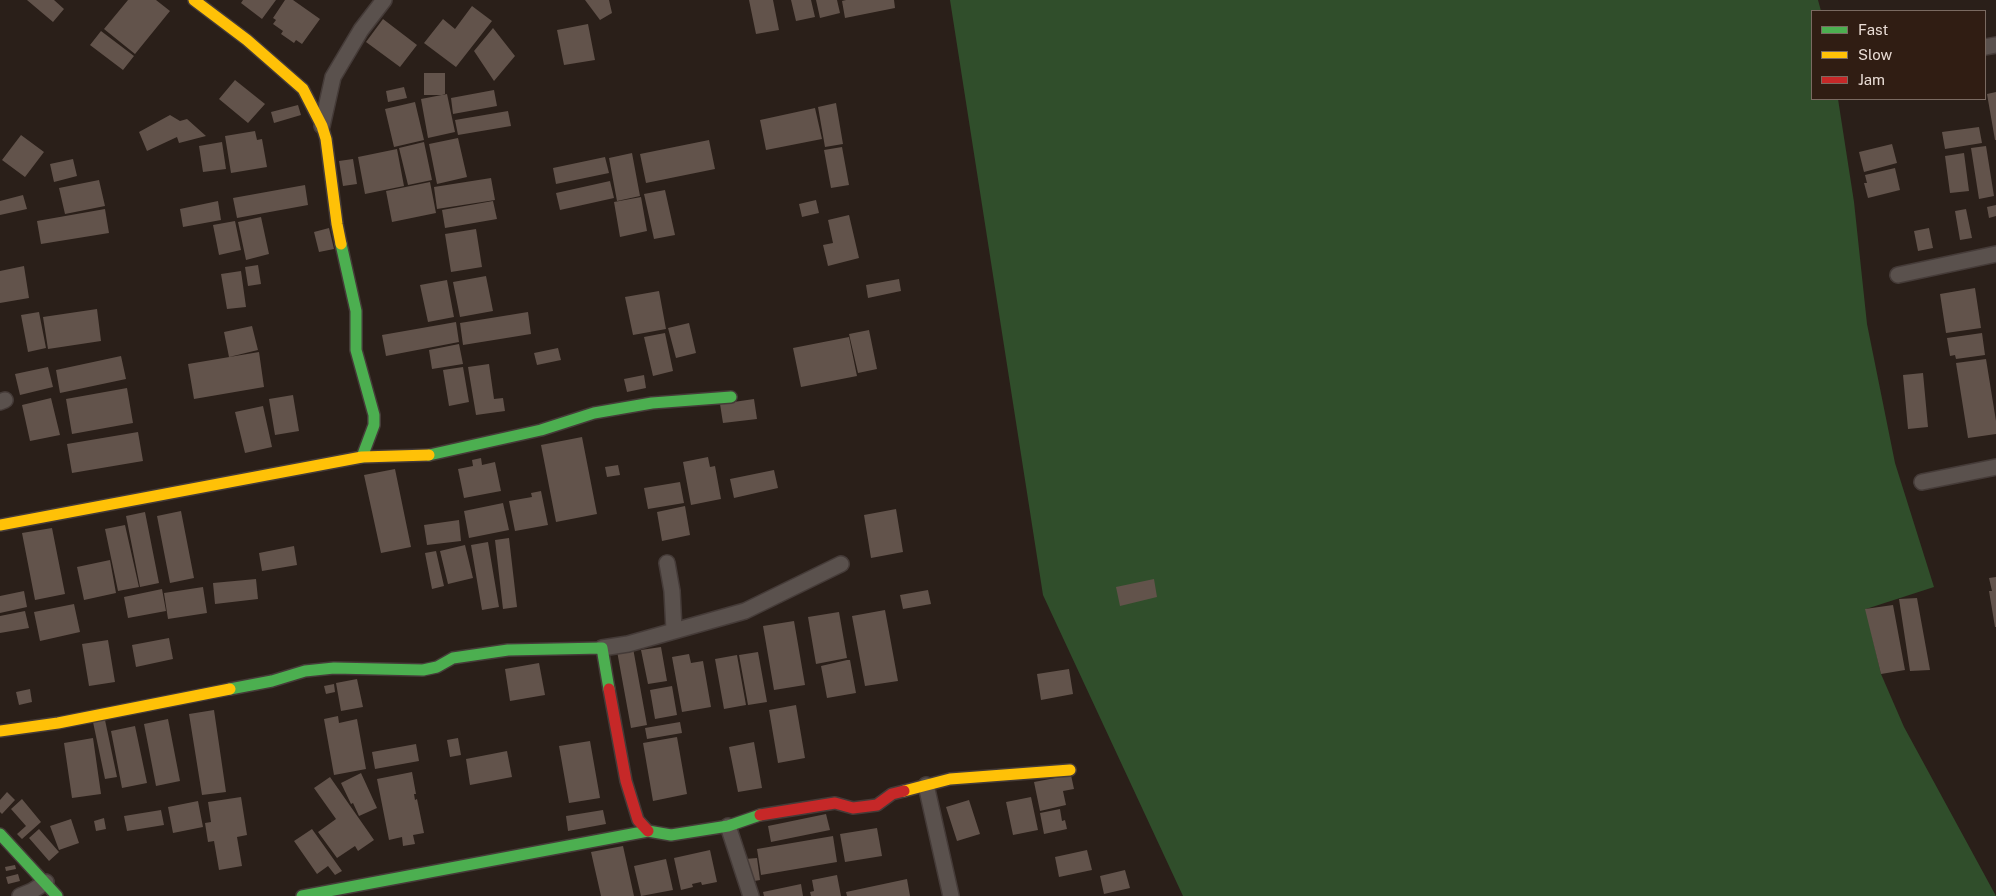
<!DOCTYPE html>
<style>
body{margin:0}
#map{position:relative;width:1996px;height:896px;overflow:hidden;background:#2a1f19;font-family:"Public Sans",sans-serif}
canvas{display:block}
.legend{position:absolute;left:1811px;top:10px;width:175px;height:90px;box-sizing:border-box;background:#301d13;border:1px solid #7a6a61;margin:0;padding:6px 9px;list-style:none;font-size:15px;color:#eaddd6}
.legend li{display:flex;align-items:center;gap:10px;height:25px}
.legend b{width:25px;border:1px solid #7a6a61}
</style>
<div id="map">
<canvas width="1996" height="896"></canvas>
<ul class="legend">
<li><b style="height:6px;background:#4caf50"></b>Fast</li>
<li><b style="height:6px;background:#ffc107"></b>Slow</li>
<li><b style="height:6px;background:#c62828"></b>Jam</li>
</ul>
</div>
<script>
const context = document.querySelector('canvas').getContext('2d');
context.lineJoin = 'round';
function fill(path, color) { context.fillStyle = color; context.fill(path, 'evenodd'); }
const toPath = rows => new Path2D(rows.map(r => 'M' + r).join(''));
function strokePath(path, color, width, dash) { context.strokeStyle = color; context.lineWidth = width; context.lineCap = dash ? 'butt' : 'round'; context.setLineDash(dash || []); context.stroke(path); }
const forest = toPath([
 [950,0,1818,0,1821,11,1812,11,1812,99,1838,99,1854,202,1867,324,1895,463,1934,587,1866,609,1881,674,1904,727,1996,896,1183,896,1043,595]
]);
const building = toPath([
 [27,0,54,0,64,9,53,22],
 [128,0,156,0,170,11,135,54,104,29],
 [243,0,276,0,262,19,241,3],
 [285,0,293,0,320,19,302,44,296,40,294,43,281,34,283,31,273,24,276,20,273,18],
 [585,0,609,0,612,13,600,20],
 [749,0,773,0,779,30,756,34],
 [791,0,811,0,815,17,796,21],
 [816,0,837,0,840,13,820,18],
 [846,0,894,0,895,8,845,18,842,1],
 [472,6,492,21,456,67,424,43,443,19,455,29],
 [383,19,417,45,400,67,366,42],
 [588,24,595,60,564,65,557,30],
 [493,28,515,56,494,81,474,51],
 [101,31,134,56,123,70,90,45],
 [424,73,445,73,445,95,424,95],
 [235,80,265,104,248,123,219,99],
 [404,87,407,98,388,102,386,91],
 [494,90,497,106,453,114,451,98],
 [1996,92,1996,140,1995,140,1987,94],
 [447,94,455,132,428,138,421,99],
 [415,102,424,140,394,147,385,109],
 [836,103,843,144,825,147,818,107],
 [298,105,301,115,274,123,271,112],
 [815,108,822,139,766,150,760,120],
 [508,111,511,126,458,135,455,120],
 [170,115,180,121,187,119,206,136,179,143,177,137,147,151,139,132],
 [1979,127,1982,143,1945,149,1942,132],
 [255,131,257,140,262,139,267,167,231,173,225,136],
 [21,135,44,152,25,177,2,160],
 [458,138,467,177,437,184,429,144],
 [709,140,715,169,646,183,640,154],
 [222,142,226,169,203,172,199,146],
 [424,142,432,180,408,185,399,148],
 [1892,144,1897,163,1864,172,1859,152],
 [1986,146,1994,196,1979,199,1971,148],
 [842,147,849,185,831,188,824,150],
 [397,149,404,186,365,194,358,157],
 [632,153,640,196,617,201,609,158],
 [1964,153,1969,191,1950,193,1945,156],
 [605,157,609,173,556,184,553,168],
 [73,159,77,176,54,182,50,164],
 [353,159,357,184,343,186,339,161],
 [1895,168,1900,190,1868,198,1864,183,1867,183,1865,175],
 [491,178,495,200,437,209,434,187],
 [99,180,105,206,65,214,59,188],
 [610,181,614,198,560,210,556,193],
 [430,182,436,213,392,222,386,191],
 [305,185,308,205,237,218,233,198],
 [665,190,675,235,654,239,644,194],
 [23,195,27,209,0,215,0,201],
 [641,197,647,231,620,237,614,202],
 [816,200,819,213,802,217,799,204],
 [218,201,221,220,183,227,180,209],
 [493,201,497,219,445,228,442,210],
 [1996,205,1996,216,1989,218,1987,207],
 [105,209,109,233,41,244,37,221],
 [1966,209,1972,238,1960,240,1955,211],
 [849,215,859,258,828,266,823,245,833,243,828,220],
 [261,217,269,254,246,260,238,222],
 [235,221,241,250,219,255,213,225],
 [329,228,334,249,319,252,314,232],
 [1929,228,1933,248,1918,251,1914,231],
 [476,229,482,267,451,272,445,234],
 [258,265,261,284,248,286,245,267],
 [24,266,29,298,0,303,0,271],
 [241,271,246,307,227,309,221,274],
 [486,276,493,311,460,317,453,282],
 [899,279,901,291,868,298,866,285],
 [447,280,454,317,428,322,420,285],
 [1975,288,1981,328,1946,333,1940,294],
 [659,291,666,329,633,335,625,297],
 [97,309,101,341,48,349,43,317],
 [39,312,46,348,28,352,21,315],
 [528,312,531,334,463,345,460,323],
 [456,322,459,342,386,356,382,335],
 [689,323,696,353,676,358,668,328],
 [252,326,258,350,229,357,224,332],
 [869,330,877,369,858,373,849,334],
 [665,333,673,371,653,376,644,337],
 [1982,333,1985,355,1956,359,1955,355,1950,356,1947,338],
 [849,337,857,376,801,387,793,348],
 [459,344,463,364,432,369,429,350],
 [558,348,561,360,537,365,534,353],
 [259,352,264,387,194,399,188,364],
 [121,356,126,379,60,393,56,370],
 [1986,359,1996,421,1996,434,1968,438,1956,363],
 [489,364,494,399,503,398,505,411,476,415,468,367],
 [48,367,53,387,20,395,15,374],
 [463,367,469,402,449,406,443,370],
 [1923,373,1928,427,1908,429,1903,375],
 [644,375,646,388,627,392,624,379],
 [127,388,133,423,72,434,66,399],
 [293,395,299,431,275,435,269,399],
 [51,398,60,435,30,441,22,405],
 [754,399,757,419,723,423,720,404],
 [263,406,272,447,245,453,235,412],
 [138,432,143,461,72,473,67,444],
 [582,437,597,514,556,522,541,445],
 [708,457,710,467,715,466,721,499,691,505,683,462],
 [481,458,482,465,495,462,501,491,464,498,458,469,473,466,472,460],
 [618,465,620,475,607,477,605,467],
 [395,469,411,547,381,553,364,475],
 [774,470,778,488,734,498,730,479],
 [680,482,684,503,648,509,644,488],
 [541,491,548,525,515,531,509,501,532,497,531,493],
 [503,503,509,530,469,538,464,511],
 [685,506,690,535,662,541,657,512],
 [896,509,903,552,871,558,864,515],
 [181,511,194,578,170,583,157,516],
 [145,512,159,583,140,587,126,516],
 [459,520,461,541,427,545,424,525],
 [125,525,139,587,118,591,105,529],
 [52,528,65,594,35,600,22,533],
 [509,538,517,607,503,609,495,540],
 [488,542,499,607,482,610,471,545],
 [465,545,473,578,448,584,440,551],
 [294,546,297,565,262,571,259,553],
 [436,551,444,586,432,589,425,553],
 [110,560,116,593,84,600,77,567],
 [1996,577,1996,627,1995,627,1989,591,1992,591,1989,578],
 [256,579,258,599,215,604,213,583],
 [1154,579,1157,597,1120,606,1116,587],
 [203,587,207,613,168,619,164,593],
 [162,589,166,611,128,618,124,597],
 [928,590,931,604,903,609,900,595],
 [24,591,27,607,0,613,0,596],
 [1917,598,1930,670,1910,671,1899,599],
 [74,604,80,632,40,641,34,612],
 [1893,605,1905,670,1881,674,1865,609],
 [885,610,898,681,865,686,852,616],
 [25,611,29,628,0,633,0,616],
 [839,612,847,658,816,664,808,617],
 [794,621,805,685,774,690,763,626],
 [169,638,173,659,136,667,132,645],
 [108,640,115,682,89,686,82,644],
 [661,647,667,681,648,684,641,650],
 [633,648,647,725,631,728,617,651],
 [758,652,767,702,748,705,739,655],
 [689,654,691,663,703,661,711,707,682,712,672,657],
 [737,655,746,705,724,709,715,659],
 [847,660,850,660,856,693,827,698,821,666],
 [539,663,545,695,510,701,505,669],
 [1069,669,1073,694,1041,700,1037,674],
 [357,679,363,707,341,711,336,683],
 [334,684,335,692,326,694,324,686],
 [672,686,677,715,655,719,650,690],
 [30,689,32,702,19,705,16,692],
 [796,705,805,758,778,763,769,710],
 [214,710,226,792,202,795,189,714],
 [338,716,339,723,357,719,366,769,334,775,324,719],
 [168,719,180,781,156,786,144,724],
 [105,720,117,777,105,779,93,722],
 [680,722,682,733,647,739,645,728],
 [135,726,147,783,122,788,111,731],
 [677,737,687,794,653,801,643,743],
 [93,738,101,794,72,798,64,743],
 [458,738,461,755,450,757,447,740],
 [590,741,600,798,569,803,559,746],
 [754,742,762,788,738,792,729,747],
 [416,744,419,761,375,769,372,752],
 [507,751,512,777,470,785,466,759],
 [412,772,416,794,414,794,415,800,417,799,424,833,413,835,415,844,403,846,402,837,389,840,377,779],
 [361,773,377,808,359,816,353,803,351,804,341,783],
 [1071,775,1074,789,1063,791,1066,805,1040,811,1034,782],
 [330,777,374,840,358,851,355,846,337,858,318,832,336,819,314,788],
 [7,792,15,800,2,814,0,812,0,800],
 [241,797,247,835,237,837,242,866,219,870,214,841,208,842,205,823,211,822,208,802],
 [1031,797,1038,830,1013,835,1006,802],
 [22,799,41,822,22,839,17,834,26,826,11,809],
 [969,800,980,834,957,841,946,807],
 [198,801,203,827,173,833,168,807],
 [1060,809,1062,821,1065,820,1067,829,1044,834,1040,813],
 [161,810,164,825,127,831,124,816],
 [603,810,606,824,568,831,566,816],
 [826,814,830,830,771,842,768,826],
 [104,818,106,829,96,831,94,821],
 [71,819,79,843,59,850,50,826],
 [877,828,882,856,845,862,840,834],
 [39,829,59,852,49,861,29,838],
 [312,829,342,871,335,875,328,866,317,874,294,841],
 [833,836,837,862,761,875,757,849],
 [623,846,634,896,601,896,591,852],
 [710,850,717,882,702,885,701,882,692,884,693,887,681,890,674,858],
 [1087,850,1092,870,1059,877,1055,857],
 [757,858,760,880,749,882,745,859],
 [666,859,673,890,641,896,634,866],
 [15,865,16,869,6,871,5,867],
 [1125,870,1130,888,1104,894,1100,876],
 [18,874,20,881,8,884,6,877],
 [837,875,841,896,811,896,810,892,814,891,812,880],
 [907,879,910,896,847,896,846,892],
 [801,884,803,896,764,896,763,892]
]);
const street = toPath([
 [1985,47,1996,45],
 [322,126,333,77,361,30,384,0],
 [1898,275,1996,254],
 [0,402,5,400],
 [1922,482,1996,467],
 [667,563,672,591,674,630],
 [602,648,628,644,745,611,841,564],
 [926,785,951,896],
 [728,826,751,896],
 [20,896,32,891,46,882]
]);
const fast = toPath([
 [341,244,356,311,356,350,374,415,374,425,362,457],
 [429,455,541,430,594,413,652,403,731,397],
 [230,689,272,681,305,671,334,668,423,670,437,667,453,658,508,650,602,648,609,689],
 [0,834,57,896],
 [302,896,648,831,671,835,728,826,760,815]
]);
const slow = toPath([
 [194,0,247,40,303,89,322,126,326,139,337,224,341,244],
 [0,525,362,457,429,455],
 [0,731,58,723,230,689],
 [904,791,950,779,1070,770]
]);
const jam = toPath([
 [609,689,626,781,638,820,648,831],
 [760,815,835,803,853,808,877,805,892,794,904,791]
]);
fill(forest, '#304e2b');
fill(building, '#62534b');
strokePath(street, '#453b38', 18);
strokePath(fast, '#453b38', 14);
strokePath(slow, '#453b38', 14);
strokePath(jam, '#453b38', 14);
strokePath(street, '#5a514d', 15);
strokePath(fast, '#4caf50', 11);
strokePath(slow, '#ffc107', 11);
strokePath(jam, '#c62828', 11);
</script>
